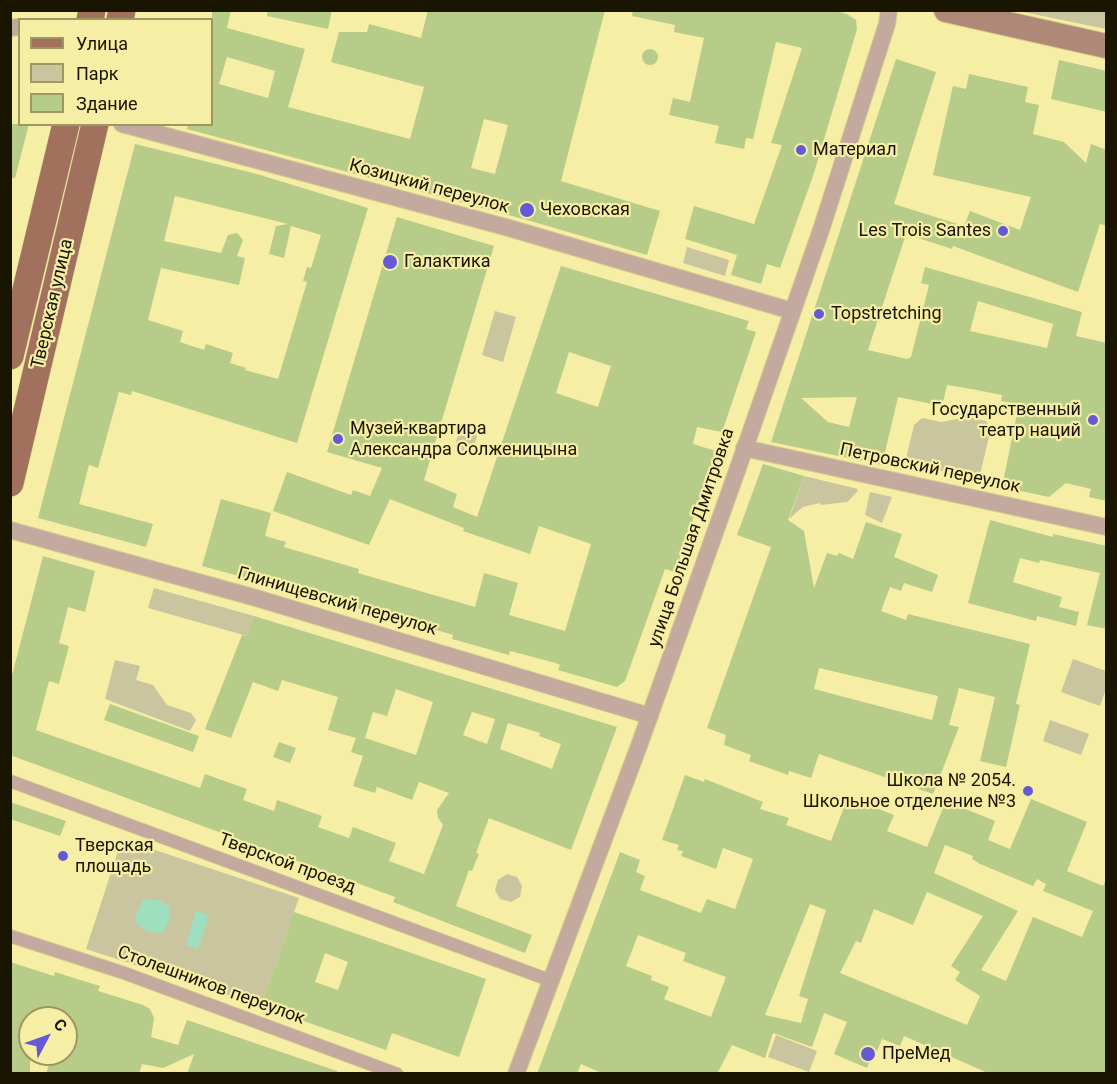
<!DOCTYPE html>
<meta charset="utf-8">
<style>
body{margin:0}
#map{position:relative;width:1117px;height:1084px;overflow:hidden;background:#f6eea4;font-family:Roboto,sans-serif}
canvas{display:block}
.frame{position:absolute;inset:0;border:12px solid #191500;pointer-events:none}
.legend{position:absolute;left:18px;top:18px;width:195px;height:108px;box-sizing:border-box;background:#f6eea4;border:2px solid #9e9762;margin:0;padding:8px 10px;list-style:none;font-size:18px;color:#191500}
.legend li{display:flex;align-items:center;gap:12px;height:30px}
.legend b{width:30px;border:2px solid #9e9762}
.north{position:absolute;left:18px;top:1006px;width:60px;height:60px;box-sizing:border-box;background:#f6eea4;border:2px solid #9e9762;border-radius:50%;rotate:49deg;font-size:16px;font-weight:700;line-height:24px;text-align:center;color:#191500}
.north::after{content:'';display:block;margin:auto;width:21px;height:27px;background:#655ad3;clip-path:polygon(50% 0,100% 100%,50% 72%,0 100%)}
</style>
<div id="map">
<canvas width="1117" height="1084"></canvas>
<div class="frame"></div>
<ul class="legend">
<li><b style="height:8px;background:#a1715d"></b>Улица</li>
<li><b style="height:16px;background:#c9c59f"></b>Парк</li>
<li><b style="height:16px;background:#b7cc88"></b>Здание</li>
</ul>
<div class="north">С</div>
</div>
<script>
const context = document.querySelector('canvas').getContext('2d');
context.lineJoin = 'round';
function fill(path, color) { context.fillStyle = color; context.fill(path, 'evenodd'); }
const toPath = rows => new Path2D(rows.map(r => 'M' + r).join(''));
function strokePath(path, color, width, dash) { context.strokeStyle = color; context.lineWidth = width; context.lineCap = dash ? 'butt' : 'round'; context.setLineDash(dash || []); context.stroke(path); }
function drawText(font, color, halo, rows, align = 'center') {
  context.font = font + ' Roboto,sans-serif'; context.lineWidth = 4.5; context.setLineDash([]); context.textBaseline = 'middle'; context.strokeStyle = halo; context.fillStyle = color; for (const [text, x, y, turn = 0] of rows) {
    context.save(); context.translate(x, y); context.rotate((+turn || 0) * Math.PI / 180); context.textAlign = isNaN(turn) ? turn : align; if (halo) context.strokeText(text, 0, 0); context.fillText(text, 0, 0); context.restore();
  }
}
const green = toPath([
 [1018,11,1106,11,1106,29],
 [687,247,729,260,725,276,683,263],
 [495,311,516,317,503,362,482,355],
 [968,417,986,421,991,428,979,479,905,463,914,425,922,418,941,422],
 [466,423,474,425,477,437,474,445,463,452,456,442,459,431],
 [804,476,858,489,857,492,847,502,821,505,820,503,803,507,789,519],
 [870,492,892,497,882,523,865,515],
 [154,588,254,616,247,636,148,608],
 [1073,659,1106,671,1106,689,1100,706,1061,692],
 [115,660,140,666,136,680,153,685,167,705,191,713,196,720,190,731,105,699],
 [1050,720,1089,734,1081,755,1043,741],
 [122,839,299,898,261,1006,86,949],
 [507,874,517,877,522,886,520,897,511,902,500,899,495,890,498,880],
 [776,1035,817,1051,809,1072,768,1057]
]);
const water = toPath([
 [144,899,158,900,170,907,169,921,162,933,148,932,135,922,137,911],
 [196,911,209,915,198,949,186,945]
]);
const building = toPath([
 [212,10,231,10,227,28,305,49,288,107,410,139,424,87,331,62,339,32,367,32,369,24,421,38,428,10,605,10,561,181,660,211,647,255,527,220,187,129,188,124,212,124],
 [227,57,275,71,268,98,219,84],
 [484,119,508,125,495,174,471,168],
 [268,10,332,10,328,29,267,16],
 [633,10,832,10,847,14,856,20,857,29,813,176,780,268,767,264,761,284,731,275,737,255,685,239,694,206,754,224,782,145,771,143,802,48,776,42,753,139,746,138,744,149,715,143,719,126,669,115,673,98,690,102,704,38,674,32,675,25,632,16],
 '642 57a8 8 0 1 1 16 0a8 8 0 1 1-16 0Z',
 [896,59,936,72,894,204,964,226,970,211,1020,230,1031,197,933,175,953,86,966,89,969,74,1028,87,1025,102,1039,105,1033,134,1064,142,1086,163,1091,144,1107,150,1107,226,1100,224,1078,292,953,246,952,249,906,234,868,350,907,359,911,357,929,285,921,283,925,267,1082,312,1076,336,1107,343,1107,501,1089,497,1091,489,1066,483,1049,497,1002,487,1019,404,1001,401,1002,395,966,388,947,385,942,406,898,397,882,465,771,442],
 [978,301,1053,324,1047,348,970,331],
 [857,397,849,427,828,422,801,398],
 [1059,60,1107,71,1107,112,1051,99],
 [10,124,29,124,15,178,10,178],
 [135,144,257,174,368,208,297,443,132,391,131,395,119,392,98,468,89,465,79,504,153,524,146,547,38,518],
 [175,196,288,224,276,226,269,254,284,258,291,226,321,235,311,268,307,267,303,281,307,282,278,379,245,370,246,368,230,363,233,353,206,344,204,350,180,342,183,331,148,320,161,268,239,285,245,258,237,256,243,240,237,233,228,235,221,253,164,241],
 [397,217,494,246,424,480,457,494,453,507,477,517,561,266,749,321,746,329,756,332,722,432,697,427,693,444,716,451,675,572,665,569,625,681,617,687,558,670,560,665,556,663,510,651,509,655,452,639,453,635,430,628,202,566,221,499,271,513,265,536,286,542,284,547,359,569,358,573,475,607,484,573,518,583,509,615,565,631,591,544,539,526,530,554,463,531,464,528,390,499,369,545,273,511,287,472,351,495,353,490,370,496,382,468,327,452],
 [569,352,611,366,598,407,556,393],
 [763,464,804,476,788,520,804,531,814,588,827,553,837,556,839,553,853,559,866,522,902,534,894,557,938,575,932,592,904,583,901,591,890,587,881,611,906,620,908,614,1030,644,1016,704,1020,705,1006,767,980,761,995,697,959,688,949,725,959,727,933,794,819,754,811,778,789,771,788,775,749,761,751,755,724,745,726,735,707,728,771,547,737,535],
 [819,668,938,696,932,720,814,689],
 [990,520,1053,537,1053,534,1107,546,1107,629,1087,625,1100,573,1040,560,1039,563,1020,558,1013,582,1062,597,1059,607,1079,612,1076,626,1037,616,1036,621,968,603],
 [43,556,95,571,85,612,68,607,59,643,69,646,59,684,49,681,36,730,200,788,205,774,247,789,243,800,274,811,277,800,322,816,318,827,349,838,353,827,396,843,389,861,424,874,443,825,438,818,437,810,449,793,419,782,412,800,377,787,375,793,353,786,363,756,351,752,356,738,328,730,338,697,282,680,278,691,253,682,231,738,205,729,242,635,247,636,254,616,617,727,571,850,489,818,476,853,479,854,472,871,469,870,456,906,532,935,525,953,393,902,395,897,10,755,10,683],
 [396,689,433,702,416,755,365,738,373,712,387,716],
 [472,712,495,719,487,744,463,735],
 [508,723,540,733,539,736,561,744,552,769,500,749],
 [110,704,199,736,193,752,104,720],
 [279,742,296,748,290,763,273,757],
 [685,775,704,782,705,779,763,802,760,809,789,818,786,825,831,841,848,797,894,815,887,831,927,847,946,801,995,821,988,840,1010,849,1031,799,1087,822,1067,871,1103,886,1107,878,1107,1074,990,1074,904,1036,900,1046,882,1039,873,1061,870,1060,867,1068,834,1054,847,1022,824,1013,812,1047,773,1033,765,1058,732,1045,717,1074,604,1074,581,1064,577,1074,537,1074,620,852,640,860,636,872,645,876,640,890,701,913,707,899,735,909,753,859,723,848,716,869,681,856,683,851,677,850,679,845,662,840],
 [945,845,973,856,972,859,980,864,1033,886,1037,879,1046,884,1043,891,1093,911,1082,937,1033,917,1006,981,981,970,1018,911,934,873],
 [927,892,983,916,951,966,960,972,955,980,980,996,967,1025,840,973,856,941,861,943,874,909,913,925],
 [810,904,826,910,799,996,808,999,801,1023,765,1015],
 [638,935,686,953,683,961,726,977,711,1017,664,999,669,987,651,980,652,976,626,966],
 [10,802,66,821,60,836,10,819],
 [294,912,486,979,459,1057,392,1033,386,1050,261,1006],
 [325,953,348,962,338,990,315,982],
 [10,962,54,976,55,972,77,979,100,986,98,991,143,1005,150,1009,154,1018,151,1037,178,1045,187,1020,337,1071,337,1074,187,1074,194,1054,163,1068,142,1064,139,1074,46,1074,52,1054,66,1054,66,1018,30,1018,30,1074,10,1074]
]);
const pedestrian = toPath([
 [10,781,552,981],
 [10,936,124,973,397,1074]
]);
const minor = toPath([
 [10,28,17,27],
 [122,124,509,228,792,311],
 [744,448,1106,527],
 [10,530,256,598,650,716],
 [516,1074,640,743,738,468,821,230,887,24,889,10]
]);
const secondary = toPath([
 [946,10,1106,46]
]);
const primary = toPath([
 [90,20,92,10],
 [120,20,122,10],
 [10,356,66,124],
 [10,483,95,124]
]);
const markers = [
 [801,150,6,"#655ad3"],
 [527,210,8,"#655ad3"],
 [1003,231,6,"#655ad3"],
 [390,262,8,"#655ad3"],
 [819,314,6,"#655ad3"],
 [1093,420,6,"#655ad3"],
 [338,439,6,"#655ad3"],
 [1028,791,6,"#655ad3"],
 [63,856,6,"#655ad3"],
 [868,1054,8,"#655ad3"]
];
const poiNames = [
 ["Материал",813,150],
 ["Чеховская",540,210],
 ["Les Trois Santes",991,231,"right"],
 ["Галактика",404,262],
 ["Topstretching",831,314],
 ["Государственный",1081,410,"right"],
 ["театр наций",1081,431,"right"],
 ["Музей-квартира",350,429],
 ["Александра Солженицына",350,450],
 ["Школа № 2054.",1016,781,"right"],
 ["Школьное отделение №3",1016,802,"right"],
 ["Тверская",75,846],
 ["площадь",75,867],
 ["ПреМед",882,1054]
];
const streetNames = [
 ["Козицкий переулок",429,187,15],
 ["Тверская улица",53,304,-77],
 ["Петровский переулок",930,469,12],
 ["улица Большая Дмитровка",692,538,-71],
 ["Глинищевский переулок",337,602,16],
 ["Тверской проезд",287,864,20],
 ["Столешников переулок",211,986,20]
];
fill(green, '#c9c59f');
fill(water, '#9ddfbe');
fill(building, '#b7cc88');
strokePath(pedestrian, '#d3cb8a', 14);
strokePath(minor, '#d3cb8a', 18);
strokePath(secondary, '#d3cb8a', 26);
strokePath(primary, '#d3cb8a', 28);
strokePath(pedestrian, '#c4a99e', 12);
strokePath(minor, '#c4a99e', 16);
strokePath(secondary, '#b08878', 24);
strokePath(primary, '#a1715d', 27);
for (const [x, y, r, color] of markers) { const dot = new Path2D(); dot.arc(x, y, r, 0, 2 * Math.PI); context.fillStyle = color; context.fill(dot); strokePath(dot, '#f6eea4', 2); }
drawText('18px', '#191500', '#f6eea4', poiNames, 'left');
drawText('18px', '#191500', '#f6eea4', streetNames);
</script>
